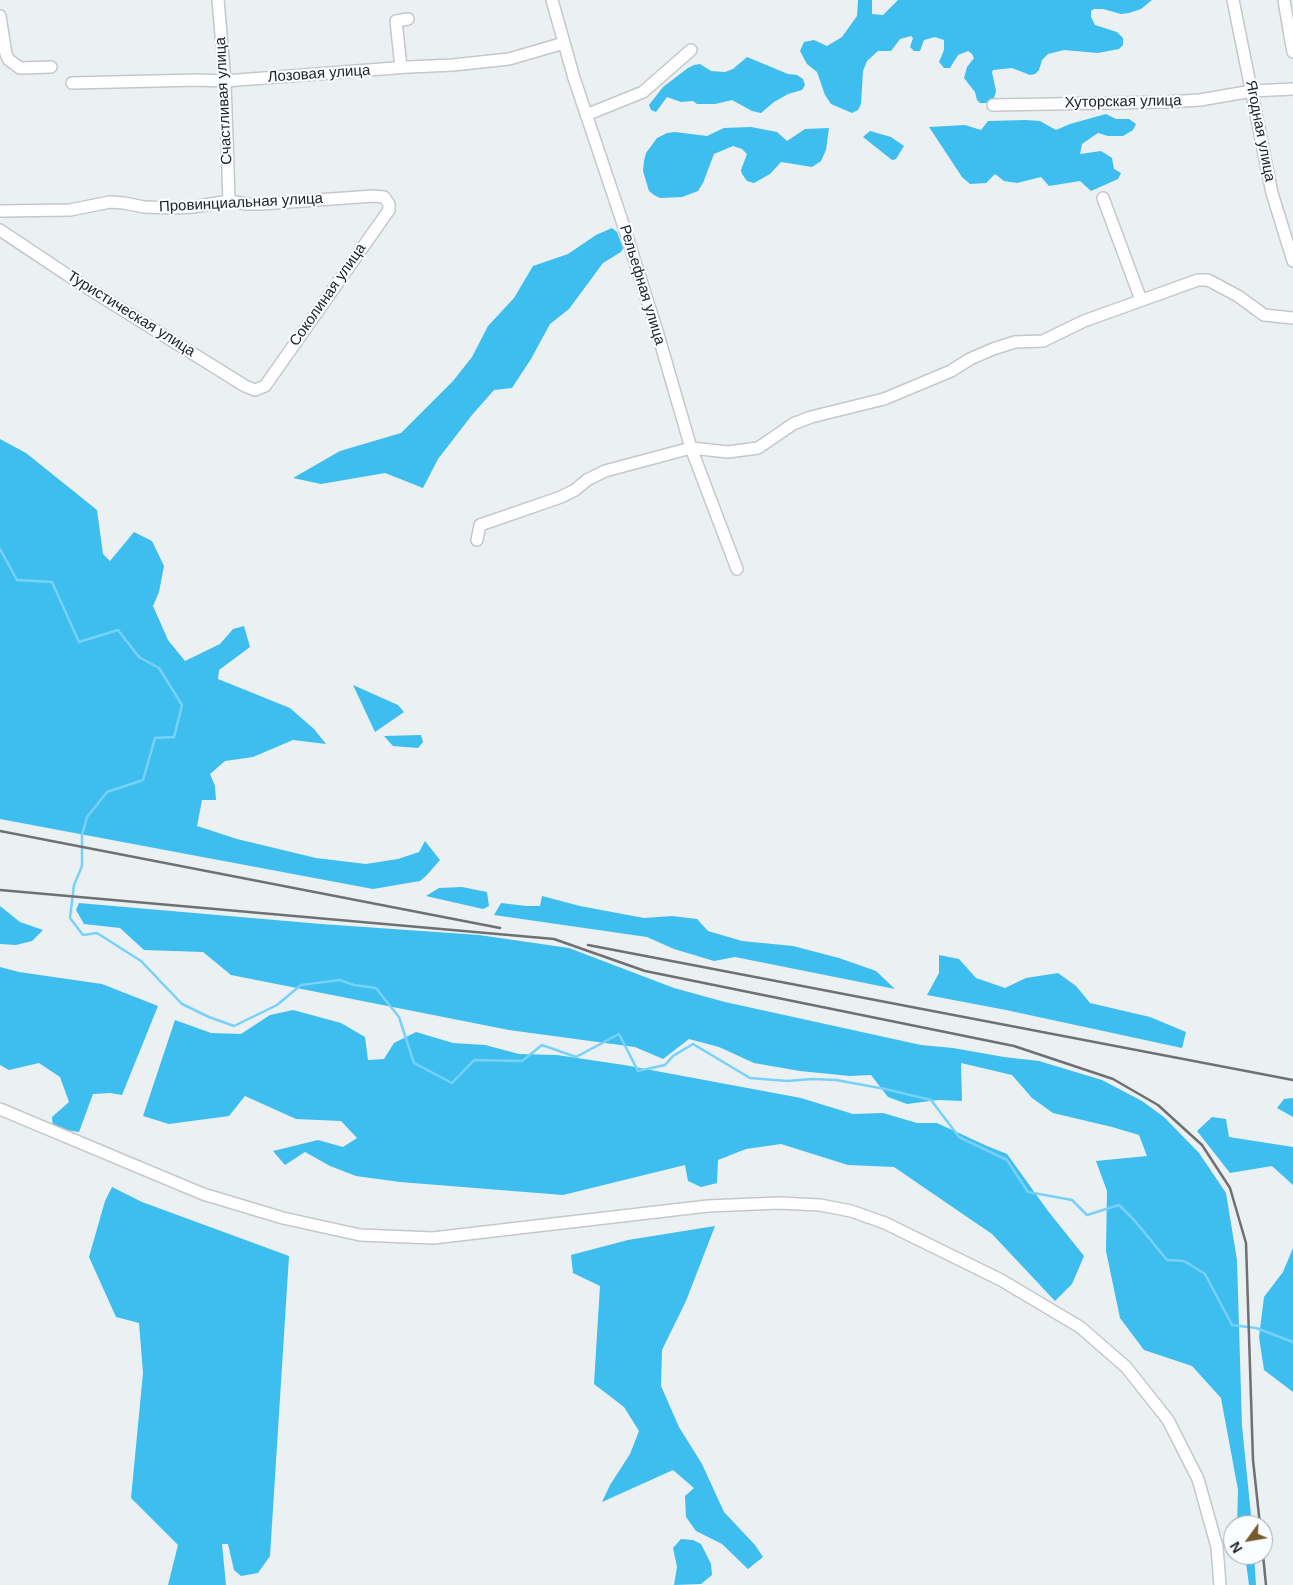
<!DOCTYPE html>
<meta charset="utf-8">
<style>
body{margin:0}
#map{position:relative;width:1293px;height:1585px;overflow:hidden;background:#ebf0f2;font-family:Arial,sans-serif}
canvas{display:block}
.north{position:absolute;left:1223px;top:1515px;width:50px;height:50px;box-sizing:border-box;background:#f9fdff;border:1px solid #a3a6a8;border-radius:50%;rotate:238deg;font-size:14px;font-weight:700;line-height:20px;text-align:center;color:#232425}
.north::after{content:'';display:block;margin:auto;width:18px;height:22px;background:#755a2d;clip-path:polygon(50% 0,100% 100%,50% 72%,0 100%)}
</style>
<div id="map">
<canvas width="1293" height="1585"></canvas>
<div class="north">N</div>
</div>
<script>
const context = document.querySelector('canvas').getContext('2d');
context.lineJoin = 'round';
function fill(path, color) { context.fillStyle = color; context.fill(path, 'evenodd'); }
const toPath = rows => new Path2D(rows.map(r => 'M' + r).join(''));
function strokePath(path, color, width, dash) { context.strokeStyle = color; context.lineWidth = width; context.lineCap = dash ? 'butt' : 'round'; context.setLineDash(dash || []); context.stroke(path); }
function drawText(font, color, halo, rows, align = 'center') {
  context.font = font + ' Arial,sans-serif'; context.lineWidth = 4.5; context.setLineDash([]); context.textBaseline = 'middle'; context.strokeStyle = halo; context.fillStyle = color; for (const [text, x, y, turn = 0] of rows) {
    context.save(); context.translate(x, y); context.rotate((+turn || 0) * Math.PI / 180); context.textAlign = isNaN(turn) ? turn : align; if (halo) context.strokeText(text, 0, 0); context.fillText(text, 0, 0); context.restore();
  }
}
const forest = toPath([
 [858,0,872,0,872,14,883,15,898,0,1152,0,1141,9,1129,13,1121,14,1103,9,1094,9,1091,11,1091,17,1095,25,1117,32,1123,38,1123,45,1119,49,1098,53,1064,50,1048,54,1042,60,1039,70,1035,74,1030,75,1012,68,993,70,992,72,996,91,994,98,989,103,980,103,977,100,975,92,964,78,967,67,974,58,972,54,968,51,958,55,950,68,944,68,939,62,944,50,944,40,935,37,924,40,920,51,914,51,910,47,913,38,911,36,900,39,891,51,878,51,867,61,863,71,861,104,858,110,852,113,831,104,825,95,817,72,807,64,800,51,804,42,814,40,827,46,842,37,857,16],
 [747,57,788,74,797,75,803,79,805,85,802,90,788,94,774,102,761,113,752,111,732,100,715,104,697,104,693,101,681,102,667,97,656,112,651,110,649,105,663,87,688,68,694,65,700,64,711,71,725,72,733,69],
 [1106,114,1116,119,1129,119,1136,124,1133,130,1123,136,1108,136,1098,133,1082,144,1080,154,1101,151,1112,158,1114,169,1121,173,1118,179,1091,191,1080,181,1049,186,1041,177,1017,183,1004,181,995,174,986,183,970,184,962,177,929,127,965,125,981,130,988,121,1026,120,1040,121,1056,130,1070,124],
 [751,127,777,132,787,141,805,129,829,128,826,150,821,161,812,167,781,162,770,174,754,183,747,181,742,174,741,170,747,154,742,149,733,146,714,154,703,183,698,191,682,197,660,198,654,195,649,191,643,171,644,161,646,153,657,138,667,133,675,132,707,136,724,128],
 [870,131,891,137,904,146,896,159,892,160,863,137],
 [612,228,617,232,623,248,621,252,603,263,569,309,550,324,531,359,512,388,494,390,472,415,438,459,423,488,385,473,321,484,293,478,340,451,401,433,453,381,472,357,488,326,514,298,533,266,568,254,596,235],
 [0,439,26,453,97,510,103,554,110,561,134,532,152,541,164,566,159,592,153,606,168,640,185,661,220,644,233,629,244,626,250,647,219,670,218,679,290,708,314,729,326,744,293,740,253,757,225,761,210,774,215,786,216,800,202,800,197,826,237,839,316,858,366,864,398,859,419,852,425,841,440,860,426,876,420,881,373,889,0,819],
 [353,685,398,705,404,712,375,732],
 [421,735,423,742,418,748,393,746,384,736],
 [462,887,487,892,489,906,483,909,426,896,439,888],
 [542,896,580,906,644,918,672,916,697,919,708,931,742,941,793,946,839,958,876,971,895,989,735,957,714,961,674,949,647,937,494,915,501,903,526,906,540,906],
 [79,903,321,924,479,935,569,948,674,988,725,1002,921,1045,953,1048,1004,1057,1039,1061,1102,1080,1142,1101,1164,1117,1199,1153,1226,1193,1237,1260,1242,1426,1252,1525,1237,1525,1238,1490,1221,1398,1192,1366,1144,1350,1120,1318,1106,1251,1107,1191,1096,1161,1147,1156,1139,1135,1112,1127,1053,1113,1032,1098,1012,1075,961,1063,962,1101,938,1100,907,1104,888,1097,871,1075,850,1076,800,1071,754,1063,719,1047,689,1039,663,1059,635,1047,509,1030,231,975,203,952,144,950,120,928,84,924,76,910],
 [0,906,20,922,43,930,32,941,16,945,0,944],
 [939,955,959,959,976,978,1005,988,1026,978,1058,973,1076,986,1090,1003,1150,1017,1186,1032,1182,1048,1006,1010,927,995,939,973],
 [0,967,19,972,102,984,158,1006,122,1095,110,1093,93,1094,79,1132,53,1128,52,1117,69,1102,60,1077,39,1063,9,1070,0,1065],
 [293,1010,341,1023,365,1037,368,1060,384,1059,394,1043,416,1032,453,1043,485,1045,519,1054,557,1055,624,1065,801,1098,853,1114,883,1113,917,1123,937,1123,987,1146,1007,1154,1048,1211,1084,1256,1072,1284,1055,1301,992,1234,894,1167,848,1165,781,1144,746,1149,718,1160,717,1183,701,1187,688,1181,685,1165,563,1195,400,1182,356,1176,330,1166,305,1152,285,1165,273,1151,318,1140,343,1147,357,1138,341,1121,296,1119,245,1096,229,1116,169,1124,143,1116,175,1020,211,1033,241,1034,270,1015],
 [1293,1098,1293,1117,1277,1108,1284,1099],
 [1212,1117,1226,1119,1229,1137,1293,1147,1293,1185,1272,1166,1230,1173,1197,1131],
 [112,1187,142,1202,289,1256,270,1556,258,1573,241,1576,234,1570,228,1544,222,1544,226,1585,168,1585,178,1545,131,1498,143,1373,139,1323,116,1317,89,1257,105,1201],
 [715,1226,686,1301,662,1350,661,1386,679,1427,702,1464,724,1512,755,1545,763,1557,748,1569,722,1544,696,1531,686,1517,685,1496,694,1488,673,1470,602,1502,610,1485,630,1454,639,1431,624,1407,594,1384,600,1286,573,1273,571,1255,628,1240],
 [1293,1248,1293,1392,1264,1370,1259,1337,1264,1297,1283,1272],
 [681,1539,693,1540,701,1544,711,1564,712,1575,701,1584,674,1585,677,1567,673,1548],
 [1245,1555,1254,1555,1256,1585,1249,1585]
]);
const stream = toPath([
 [0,549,17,580,52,582,79,642,118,630,139,657,159,668,182,705,174,737,155,738,143,780,107,792,87,817,82,835,82,866,74,885,70,918,83,935,97,933,141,961,182,1004,209,1017,234,1026,277,1005,301,985,340,980,354,985,376,988,399,1017,414,1063,452,1083,474,1060,522,1061,542,1045,576,1057,619,1034,638,1071,665,1065,673,1056,693,1044,750,1078,787,1081,812,1079,836,1080,885,1089,931,1100,959,1137,1007,1160,1028,1192,1072,1200,1087,1215,1119,1205,1135,1221,1167,1260,1184,1261,1205,1274,1232,1325,1256,1328,1293,1342]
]);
const minor = toPath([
 [218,0,225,81,229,201],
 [552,0,574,78,623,224,657,331,691,448,737,569],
 [1233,0,1272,193,1293,261],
 [1284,0,1290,36],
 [0,16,6,54,9,60,20,68,51,67],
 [1293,36,1290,36,1293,52],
 [401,67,396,21,408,19],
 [72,83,197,80,225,81,408,67,453,65,509,59,564,43],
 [993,105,1166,102,1200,100,1252,91,1293,89],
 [586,115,643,92,691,50],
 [1103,198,1141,300],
 [0,211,70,210,110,202,124,203,144,207,175,208,193,207,229,201,247,204,262,204,373,196,384,197,389,204,389,210,265,386,255,390,245,386,78,282,0,230],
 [477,540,480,525,483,524,561,497,575,490,587,480,605,471,691,448,728,452,758,448,793,424,811,417,884,399,951,371,970,359,993,349,1015,342,1043,341,1084,321,1198,280,1208,280,1238,296,1264,315,1293,318],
 [0,1109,203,1194,283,1218,360,1235,433,1238,708,1206,779,1203,820,1205,851,1211,885,1223,1001,1280,1080,1327,1126,1367,1168,1420,1198,1479,1217,1547,1220,1585]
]);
const rail = toPath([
 [0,831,500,928],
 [0,890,554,939,645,971,1014,1046,1113,1079,1158,1105,1202,1145,1230,1188,1246,1243,1253,1460,1260,1525],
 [588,945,1293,1080],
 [1263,1555,1266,1585]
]);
const streetNames = [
 ["Лозовая улица",319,74,-4],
 ["Счастливая улица",224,101,-93],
 ["Хуторская улица",1123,102,-1],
 ["Ягодная улица",1260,131,79],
 ["Провинциальная улица",241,203,-3],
 ["Рельефная улица",642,285,73],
 ["Соколиная улица",328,295,-55],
 ["Туристическая улица",131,314,32]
];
fill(forest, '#3ebdef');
strokePath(stream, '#77d1fa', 2.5);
strokePath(minor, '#c4c8ca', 14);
strokePath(minor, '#fff', 11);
strokePath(rail, '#6e7072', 2.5);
drawText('15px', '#232425', '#f9fdff', streetNames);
</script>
